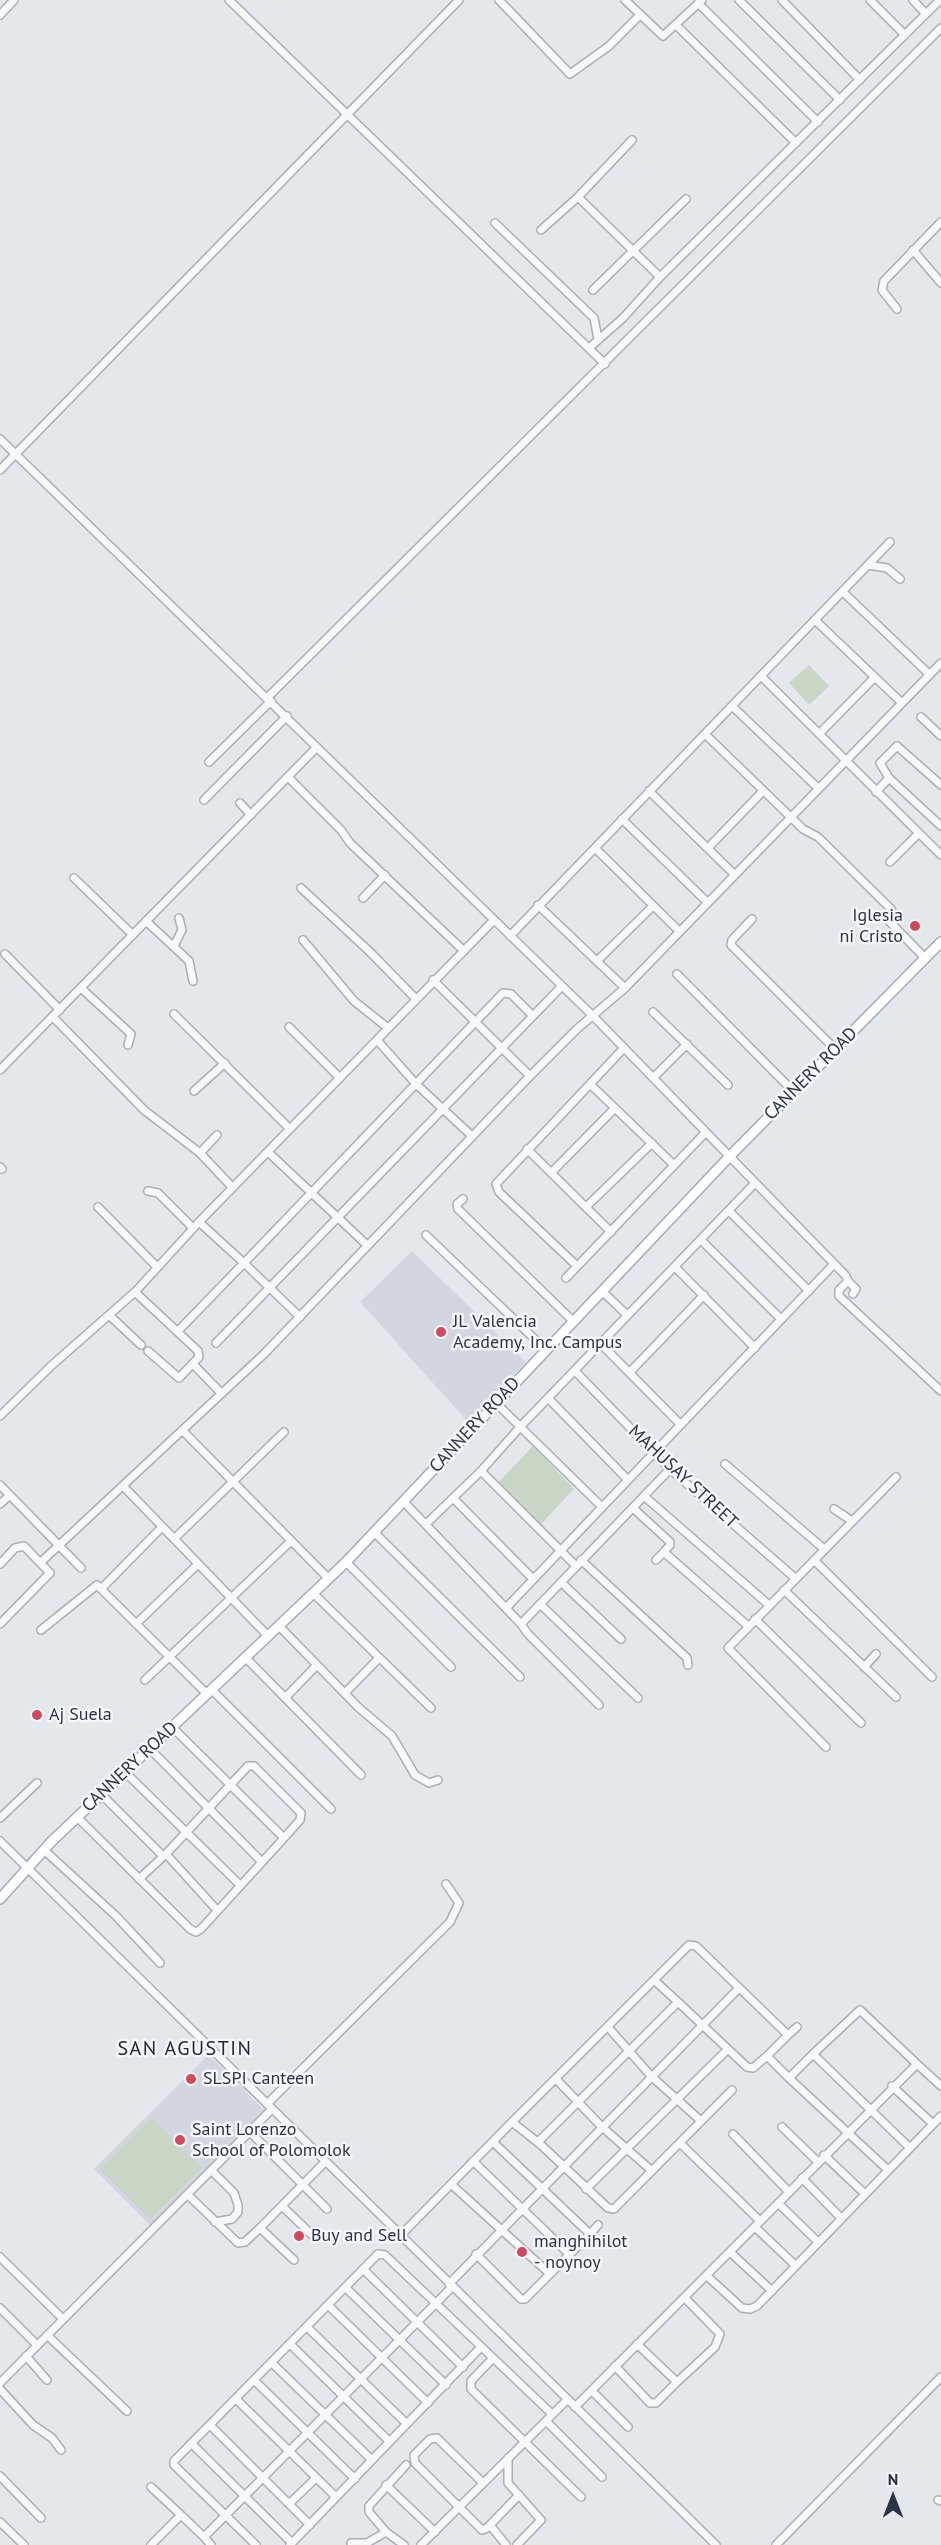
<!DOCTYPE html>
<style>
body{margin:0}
#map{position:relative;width:941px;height:2545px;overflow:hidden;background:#e4e7ec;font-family:"PT Sans",sans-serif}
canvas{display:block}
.north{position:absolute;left:863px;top:2467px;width:60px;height:60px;-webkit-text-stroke:4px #f4f6f9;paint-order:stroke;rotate:0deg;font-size:16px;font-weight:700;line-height:24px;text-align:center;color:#2b3445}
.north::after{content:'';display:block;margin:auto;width:21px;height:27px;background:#2b3445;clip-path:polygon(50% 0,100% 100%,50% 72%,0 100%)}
</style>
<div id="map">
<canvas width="941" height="2545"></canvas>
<div class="north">N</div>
</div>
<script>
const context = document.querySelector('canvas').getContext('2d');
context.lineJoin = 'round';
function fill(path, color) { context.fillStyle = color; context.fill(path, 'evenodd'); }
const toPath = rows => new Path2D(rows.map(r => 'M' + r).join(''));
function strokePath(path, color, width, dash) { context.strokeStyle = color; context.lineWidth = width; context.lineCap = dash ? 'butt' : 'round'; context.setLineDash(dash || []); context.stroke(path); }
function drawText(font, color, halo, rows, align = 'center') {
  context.font = font + ' "PT Sans",sans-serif'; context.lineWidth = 5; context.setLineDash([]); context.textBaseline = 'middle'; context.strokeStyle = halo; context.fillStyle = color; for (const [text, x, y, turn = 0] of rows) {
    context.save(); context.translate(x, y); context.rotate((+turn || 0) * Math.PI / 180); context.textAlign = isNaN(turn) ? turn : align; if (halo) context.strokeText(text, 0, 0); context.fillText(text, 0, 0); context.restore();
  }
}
const built = toPath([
 [412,1251,526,1362,468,1422,360,1302],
 [208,2055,228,2074,231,2071,236,2076,233,2079,237,2086,244,2084,248,2088,245,2091,266,2112,151,2226,94,2169]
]);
const green = toPath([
 [809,665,829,686,809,705,789,683],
 [533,1446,574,1489,539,1526,497,1484],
 [152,2118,202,2168,150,2219,100,2169]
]);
const minor = toPath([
 [229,0,605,364],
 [499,0,570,74,609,46,640,15],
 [625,0,663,36,702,0],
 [739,0,840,100],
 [782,0,860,80],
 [870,0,905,35],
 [913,0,926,14],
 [698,3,818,122],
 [0,15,14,0],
 [676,25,796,143],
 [578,197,632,140],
 [495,223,594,318,598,339],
 [541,230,578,197,660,277],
 [913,250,941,283],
 [593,290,686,199],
 [897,309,882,290,884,281,941,222],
 [589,348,623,318,660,277,940,0],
 [0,439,592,1015,846,1276,848,1281,839,1290,839,1296,941,1391],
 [0,470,459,0],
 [868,565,887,568,900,579],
 [843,592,929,674],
 [816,621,902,703],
 [762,677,941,855],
 [267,698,941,28],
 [732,706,818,788],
 [921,717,941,736],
 [705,734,803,829,818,837,891,909,893,913,888,920,925,958],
 [819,734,875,677],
 [209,762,271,701],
 [288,777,341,830,350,843,464,951],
 [889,778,941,826],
 [649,791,734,874],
 [876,792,889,778,880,763,897,746,941,785],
 [204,800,287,716],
 [240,803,251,815],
 [622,819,707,902],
 [595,848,679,931],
 [708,848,763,791],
 [890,862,919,833],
 [74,878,133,935],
 [301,888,370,952,416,999],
 [363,898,385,875],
 [538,905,625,988],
 [752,919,732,940,731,945,835,1049],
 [146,921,189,961,193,981],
 [510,936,890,542],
 [303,940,354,1001,388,1028],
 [174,946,182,930,179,918],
 [5,954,60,1010],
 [597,961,653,906],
 [677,974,793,1091],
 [433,980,530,1076],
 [81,988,131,1034,128,1045],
 [653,1012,728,1085],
 [174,1014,290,1129],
 [53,1017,144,1110,200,1153,232,1187],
 [289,1027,340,1078],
 [377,1040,416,1084,472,1136],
 [0,1070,317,747],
 [653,1078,687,1044],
 [590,1084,674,1165],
 [194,1091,225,1063],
 [527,1149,611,1232],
 [268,1152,367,1245],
 [200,1153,217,1135],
 [0,1167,2,1169],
 [551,1173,615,1108],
 [148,1191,158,1193,193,1228],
 [463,1199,457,1204,458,1209,573,1321],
 [98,1207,157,1267],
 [586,1207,652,1143],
 [729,1211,809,1291],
 [426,1235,545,1349],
 [701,1240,781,1319],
 [577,1266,499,1192,496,1184,623,1049],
 [675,1267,755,1348],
 [566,1278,706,1132],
 [848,1281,856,1289,853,1294],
 [602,1291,627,1315],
 [135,1292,198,1351,199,1357,179,1378,148,1351],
 [109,1315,141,1345],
 [300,1317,244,1263,503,993,511,994,532,1015],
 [178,1331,244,1263,199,1222],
 [216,1343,562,986],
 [601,1344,681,1425],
 [194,1365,221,1393],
 [575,1371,670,1469,795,1578],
 [630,1372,704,1295],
 [548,1398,628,1480],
 [496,1403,602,1507],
 [0,1416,51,1366,135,1292,199,1222,494,920],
 [182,1430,329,1579],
 [725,1464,824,1549],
 [481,1471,576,1566],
 [0,1485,81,1568],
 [124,1487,268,1636],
 [644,1496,769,1605],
 [453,1498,533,1579],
 [404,1502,521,1624,670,1469],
 [0,1504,10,1495],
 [633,1508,670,1542,670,1545,664,1552,666,1554,748,1626],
 [834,1509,852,1521],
 [426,1524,481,1471,521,1426,755,1183],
 [375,1533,520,1677],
 [174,1539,284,1432],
 [581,1560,687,1658,688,1665],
 [656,1560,664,1552],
 [814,1560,932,1677],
 [41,1562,264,1354,530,1076,577,1029,625,988,941,663],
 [346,1562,451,1667],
 [0,1564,15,1548,24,1546,50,1573,0,1624],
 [561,1582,621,1639],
 [101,1589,162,1527],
 [784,1590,896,1697],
 [314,1594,431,1708],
 [540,1604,638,1698],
 [506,1608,834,1264],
 [755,1619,861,1723],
 [136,1624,198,1564],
 [521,1624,528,1634,599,1705],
 [279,1626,358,1707,392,1736,415,1775,429,1783,438,1780],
 [41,1630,97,1585,207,1694],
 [246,1658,361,1775],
 [864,1667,876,1654],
 [145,1680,291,1541],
 [212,1690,331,1809],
 [345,1693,378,1659],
 [285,1698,317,1665],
 [826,1747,728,1648,896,1477],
 [150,1749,261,1861],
 [125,1772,239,1884],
 [101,1794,163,1856],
 [77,1817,190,1929,196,1932,201,1929,284,1838,172,1727],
 [0,1818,37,1783],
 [0,1841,716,2545],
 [44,1850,116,1916,160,1963],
 [166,1854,216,1909],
 [139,1879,166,1854,248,1766,254,1766,301,1813,300,1820,284,1838],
 [654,1980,678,2002],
 [608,2027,651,2076,701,2121],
 [788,2035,797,2027],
 [767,2056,789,2078],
 [917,2064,941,2086],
 [556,2079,601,2126,652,2171],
 [892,2086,933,2124],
 [267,2104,450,1922,459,1903,446,1884],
 [512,2122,689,1945,696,1946,788,2035,767,2056,753,2068,747,2067,678,2002,538,2142],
 [782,2127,818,2162],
 [250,2132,327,2209],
 [733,2134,789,2192],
 [493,2142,590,2234,598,2225],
 [680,2143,760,2221],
 [824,2155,864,2193],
 [473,2161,570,2255],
 [888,2170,789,2078,813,2054,910,2148],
 [212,2171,234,2193,238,2205,238,2212,232,2219,215,2222],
 [802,2178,841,2218],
 [451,2184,550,2274],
 [586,2189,727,2050],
 [188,2195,238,2243,245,2242,260,2228],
 [778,2203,818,2242],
 [282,2206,313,2236],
 [755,2227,795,2265],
 [401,2235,512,2122,540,2144,608,2208,614,2209,732,2090],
 [730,2252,772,2291],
 [476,2254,521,2299,525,2299,590,2234],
 [0,2257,63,2319],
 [294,2260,260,2228,325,2162],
 [364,2270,463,2367],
 [707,2276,742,2308,750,2309,757,2306,941,2116],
 [449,2284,739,1988],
 [346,2288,446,2385],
 [328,2305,428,2403],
 [0,2308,37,2345],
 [307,2327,407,2424],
 [47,2335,127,2411],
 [290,2344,389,2441],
 [637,2344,677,2382,715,2347,720,2334,685,2298],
 [26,2356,47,2380],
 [493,2358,471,2381,471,2389,581,2497],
 [272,2363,372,2460],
 [615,2366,650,2403,656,2403,677,2382],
 [255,2381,355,2479],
 [0,2383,272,2109],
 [0,2389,33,2425,52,2438,61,2450],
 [592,2391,628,2427],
 [236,2399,336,2497],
 [575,2407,917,2064,860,2010,813,2054],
 [546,2421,602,2477],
 [210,2425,310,2525],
 [192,2444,292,2543],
 [508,2458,508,2483,541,2520,517,2545],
 [0,2476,41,2518],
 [482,2482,437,2438,430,2439,414,2455,415,2463,482,2530,487,2528,519,2495],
 [386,2485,435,2532],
 [151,2487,181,2515],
 [938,2500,941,2501],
 [289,2504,316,2478],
 [0,2522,24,2545],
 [490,2525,506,2545],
 [386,2532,369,2512,369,2506,406,2465],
 [351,2543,367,2543,386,2532,404,2545],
 [151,2545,181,2515,204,2537],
 [211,2545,204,2537,452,2287],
 [256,2545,174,2465,174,2461,378,2254,385,2255,552,2414],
 [290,2545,481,2347],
 [421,2545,567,2400],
 [776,2545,941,2377]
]);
const major = toPath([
 [0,1899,52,1841,346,1562,730,1156,941,942]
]);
const markers = [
 [915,926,6,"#d1495b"],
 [441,1332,6,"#d1495b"],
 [37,1715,6,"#d1495b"],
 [191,2079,6,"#d1495b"],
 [180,2140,6,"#d1495b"],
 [299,2236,6,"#d1495b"],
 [522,2252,6,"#d1495b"]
];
const poiNames = [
 ["Iglesia",903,916,"right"],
 ["ni Cristo",903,937,"right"],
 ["JL Valencia",453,1322],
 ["Academy, Inc. Campus",453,1343],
 ["Aj Suela",49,1715],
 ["SLSPI Canteen",203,2079],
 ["Saint Lorenzo",192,2130],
 ["School of Polomolok",192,2151],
 ["Buy and Sell",311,2236],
 ["manghihilot",534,2242],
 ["- noynoy",534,2263]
];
const streetNames = [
 ["CANNERY ROAD",811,1074,-45],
 ["CANNERY ROAD",475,1425,-47],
 ["MAHUSAY STREET",683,1477,43],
 ["CANNERY ROAD",130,1767,-43]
];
const neighbourhoodNames = [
 ["SAN AGUSTIN",185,2049]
];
fill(built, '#d2d6de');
fill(green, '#c9d6c5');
strokePath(minor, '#a9aeb7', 10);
strokePath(major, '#a3abb8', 12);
strokePath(minor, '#f7f8fa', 7);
strokePath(major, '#fff', 9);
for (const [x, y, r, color] of markers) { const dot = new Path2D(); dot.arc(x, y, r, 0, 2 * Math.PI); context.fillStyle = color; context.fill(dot); strokePath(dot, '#f4f6f9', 2); }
drawText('18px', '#2b3445', '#f4f6f9', poiNames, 'left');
drawText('18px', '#2b3445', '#f4f6f9', streetNames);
context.letterSpacing = '1.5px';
drawText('20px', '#1d2536', '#f4f6f9', neighbourhoodNames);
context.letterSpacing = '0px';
</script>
